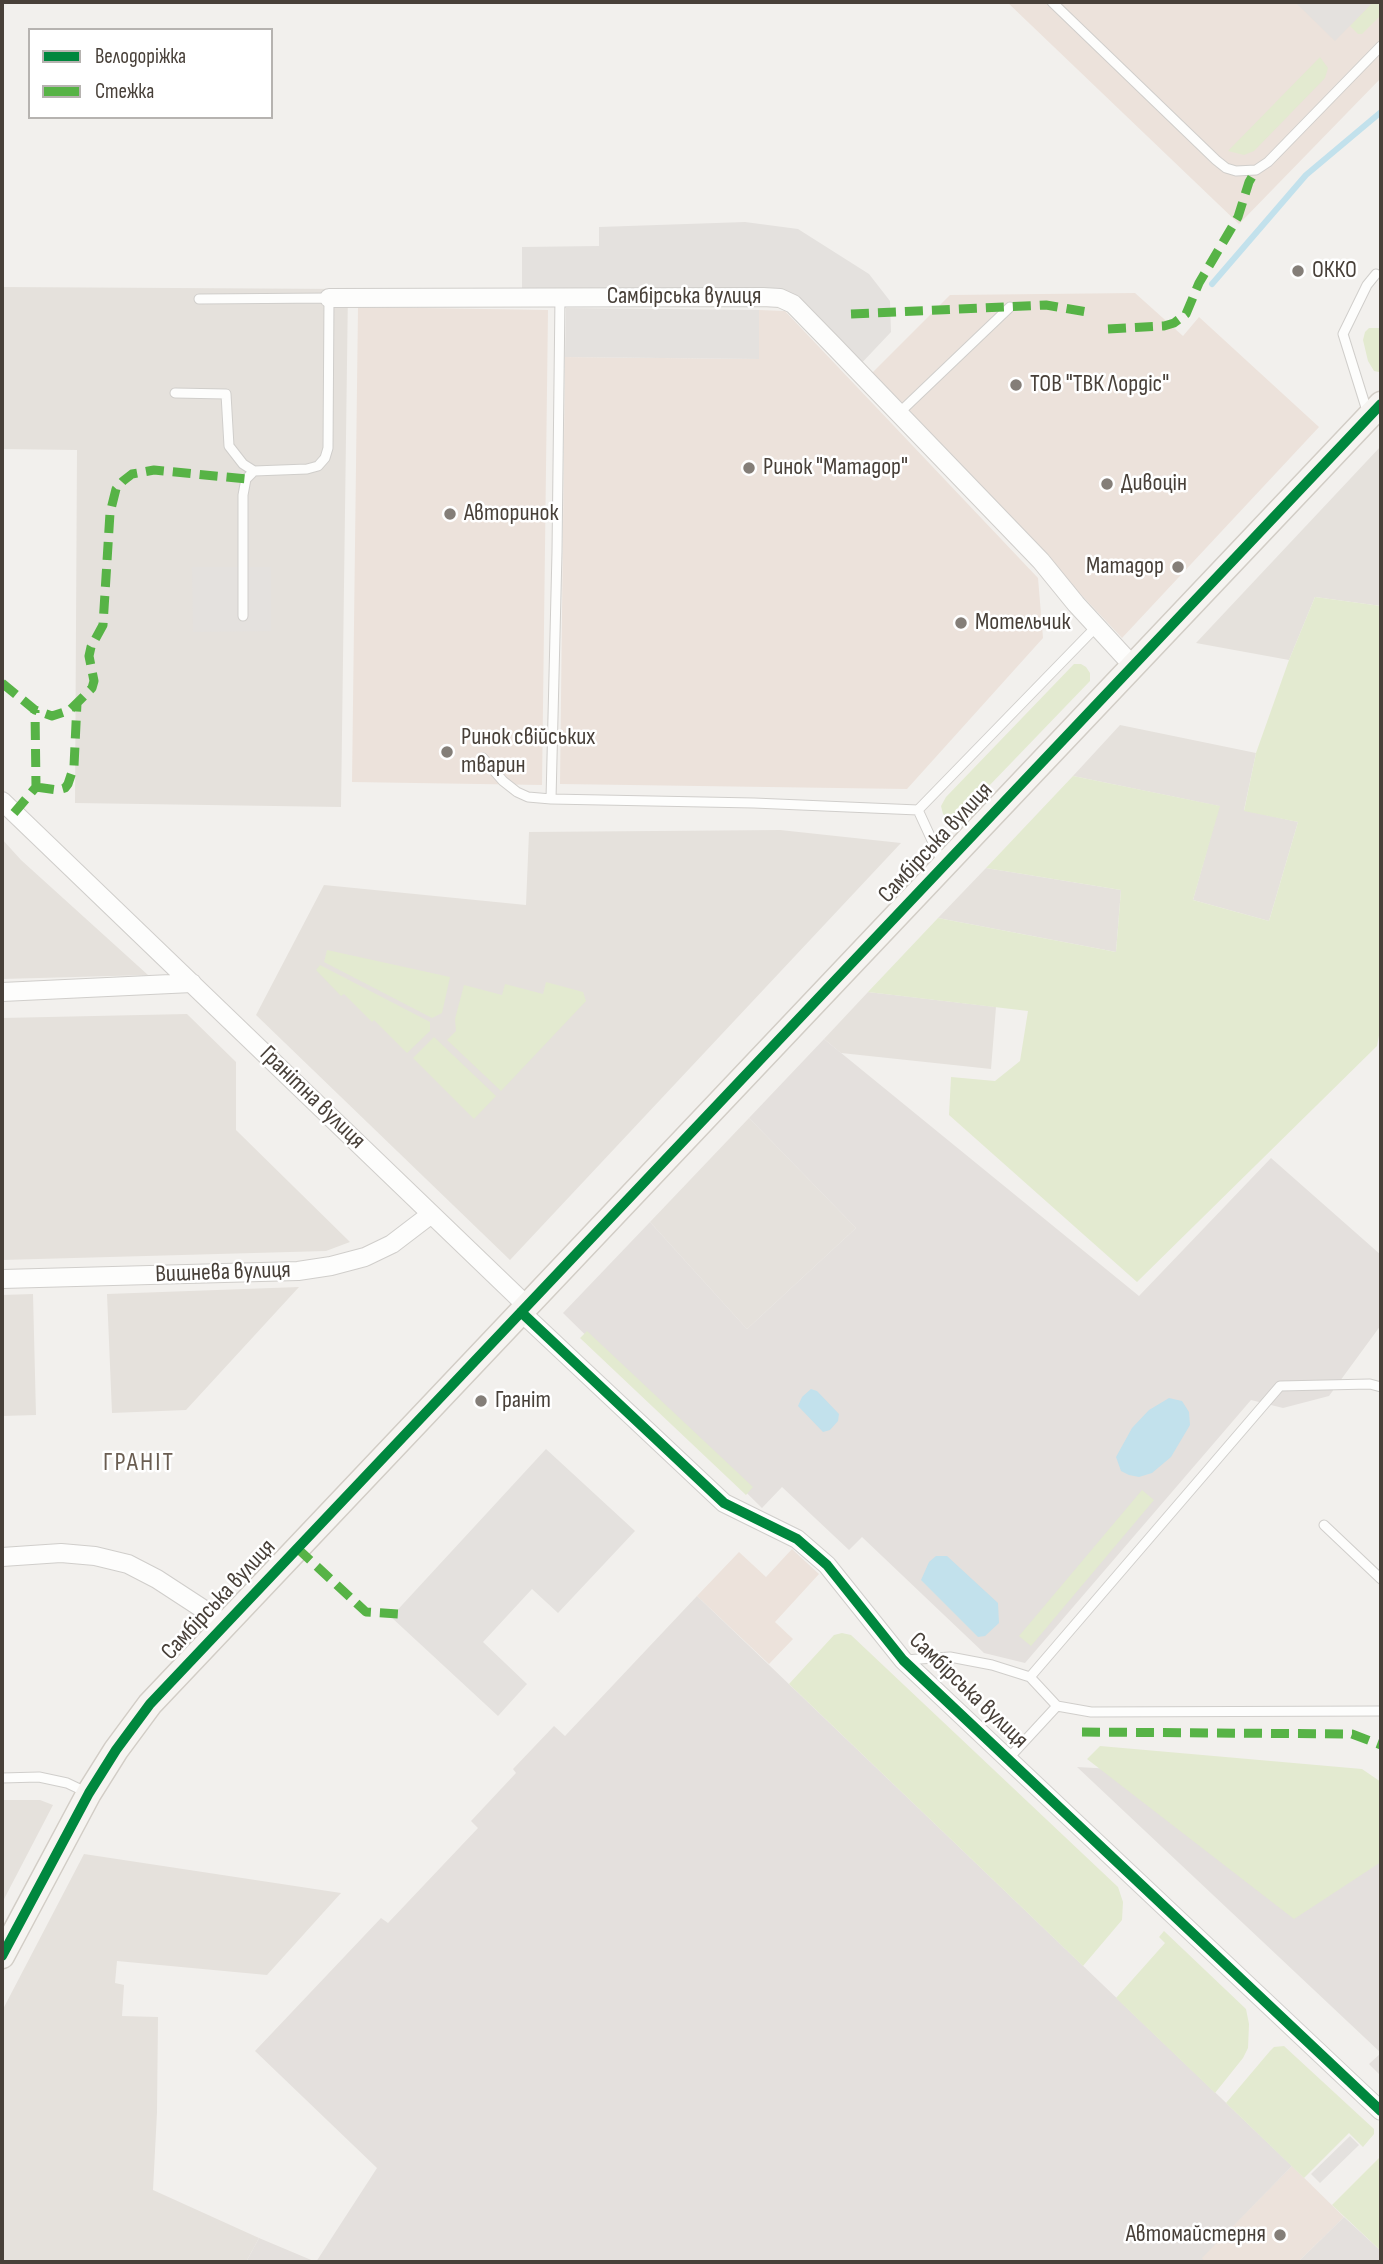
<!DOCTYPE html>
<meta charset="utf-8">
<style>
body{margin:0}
#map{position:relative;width:1383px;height:2264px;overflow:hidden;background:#f2f0ed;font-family:"Sofia Sans Condensed",sans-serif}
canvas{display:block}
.frame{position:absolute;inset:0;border:4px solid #484039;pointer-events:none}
.legend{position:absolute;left:28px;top:28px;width:245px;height:91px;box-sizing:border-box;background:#fff;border:2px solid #b6b3b0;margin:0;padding:9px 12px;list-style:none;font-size:21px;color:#484039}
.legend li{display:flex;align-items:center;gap:14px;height:35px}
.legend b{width:35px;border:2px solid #b6b3b0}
</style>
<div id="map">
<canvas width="1383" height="2264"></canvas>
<div class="frame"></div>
<ul class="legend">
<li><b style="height:9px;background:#00873e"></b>Велодоріжка</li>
<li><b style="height:9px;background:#57b346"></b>Стежка</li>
</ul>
</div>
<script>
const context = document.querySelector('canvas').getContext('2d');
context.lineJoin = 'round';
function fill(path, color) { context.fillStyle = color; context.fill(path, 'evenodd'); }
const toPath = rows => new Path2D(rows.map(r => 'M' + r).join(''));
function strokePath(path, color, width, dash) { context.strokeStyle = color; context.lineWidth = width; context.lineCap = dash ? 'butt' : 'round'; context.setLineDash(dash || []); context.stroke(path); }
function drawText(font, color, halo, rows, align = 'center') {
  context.font = font + ' "Sofia Sans Condensed",sans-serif'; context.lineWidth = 5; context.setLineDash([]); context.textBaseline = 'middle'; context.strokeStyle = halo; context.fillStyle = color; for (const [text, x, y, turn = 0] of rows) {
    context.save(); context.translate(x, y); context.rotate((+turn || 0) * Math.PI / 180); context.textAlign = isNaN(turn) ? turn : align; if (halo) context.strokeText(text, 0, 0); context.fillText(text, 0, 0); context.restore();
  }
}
const residential = toPath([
 [2,287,348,289,341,807,75,803,77,450,2,449],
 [1381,446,1381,606,1315,597,1289,660,1196,643],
 [1120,725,1256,753,1244,810,1298,822,1269,921,1193,900,1219,806,1073,776],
 [780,830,901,843,510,1260,256,1015,324,885,526,905,529,832],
 [2,839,21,860,148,975,2,979],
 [986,868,1121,890,1116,952,938,918],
 [868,992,996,1007,991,1069,841,1053,824,1039],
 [187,1014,236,1062,236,1130,350,1242,326,1251,2,1260,2,1018],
 [749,1118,856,1228,747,1329,650,1222],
 [299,1287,186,1410,112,1413,107,1294],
 [33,1294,36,1415,2,1416,2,1295],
 [2,1800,40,1800,53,1805,2,1903],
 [84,1854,341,1893,267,1975,117,1961,115,1983,124,1985,122,2016,158,2017,157,2112,153,2190,259,2238,246,2262,2,2262,2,2011]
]);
const commercial = toPath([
 [1007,2,1381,2,1381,78,1239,224],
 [1135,293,1183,336,1199,317,1319,427,1122,638,872,373,950,295],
 [358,307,548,310,542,785,352,782],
 [759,310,785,311,1038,578,1043,638,907,789,560,784,565,357,758,359],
 [792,1549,819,1574,775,1622,793,1639,769,1664,697,1596,739,1552,766,1577],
 [1292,2166,1344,2217,1298,2262,1205,2262,1201,2258]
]);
const industrial = toPath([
 [824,1039,1139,1296,1271,1158,1381,1255,1381,1325,1329,1396,1283,1408,1251,1400,1025,1663,984,1653,862,1537,849,1550,782,1487,762,1508,563,1313,650,1222,747,1329,856,1228,749,1118],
 [697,1596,1292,2166,1202,2258,1205,2262,246,2262,259,2238,316,2262,377,2168,255,2051,381,1918,388,1923,478,1828,471,1821,516,1773,513,1769,554,1726,565,1736],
 [1077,1767,1295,1779,1381,1792,1381,2076,1369,2064,1381,2053],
 [1344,2217,1381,2251,1381,2262,1298,2262]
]);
const green = toPath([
 [1373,2,1381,2,1381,15,1362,34,1358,34,1350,26],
 [1320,57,1328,68,1325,78,1254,151,1244,155,1228,151],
 [1369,328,1381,328,1381,370,1379,372,1374,371,1368,361,1363,340,1365,332],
 [1315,597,1381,606,1381,1025,1377,1046,1137,1282,949,1115,951,1077,995,1081,1020,1061,1028,1011,868,992,938,918,1116,952,1121,890,986,868,1073,776,1220,806,1193,900,1269,921,1298,822,1244,811,1256,753,1289,660],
 [1074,664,1081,664,1086,667,1090,673,1090,681,962,814,957,818,949,819,943,814,941,806,946,797],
 [327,950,450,977,442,1013,432,1018,324,962],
 [320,965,430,1022,430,1031,407,1053,374,1020,372,1022,344,994,341,996,316,970],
 [546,982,583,992,586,1001,501,1091,447,1040,456,1031,455,1019,464,985,502,995,505,984,543,994],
 [434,1037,496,1096,474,1119,413,1058],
 [587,1331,753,1487,746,1495,580,1338],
 [1142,1490,1154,1500,1031,1646,1019,1636],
 [842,1633,851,1635,1118,1887,1123,1902,1122,1920,1083,1966,789,1684,834,1635],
 [1100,1746,1362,1769,1381,1782,1381,1862,1294,1919,1087,1759],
 [1164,1931,1246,2009,1249,2024,1248,2048,1243,2058,1215,2093,1116,1998,1165,1943,1159,1937],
 [1284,2046,1374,2129,1374,2134,1363,2147,1349,2133,1304,2178,1226,2103,1270,2051,1274,2047],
 [1381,2156,1381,2251,1332,2205]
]);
const parking = toPath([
 [1295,2,1373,2,1335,41],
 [745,222,798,229,869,274,890,301,891,332,856,369,793,304,522,297,522,247,599,246,599,227],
 [566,308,759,310,759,359,565,357],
 [192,567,271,567,271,631,193,632],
 [546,1449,635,1531,558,1613,532,1589,483,1642,527,1684,498,1716,391,1617],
 [1350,2136,1359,2145,1320,2183,1311,2174]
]);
const water = toPath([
 [811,1389,817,1391,839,1414,838,1421,830,1430,823,1432,798,1406,802,1397],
 [1169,1398,1182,1401,1189,1412,1190,1425,1171,1457,1152,1473,1139,1477,1129,1475,1121,1471,1116,1457,1132,1428,1149,1410],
 [936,1556,947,1556,998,1603,999,1623,985,1636,978,1637,921,1580,929,1562]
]);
const stream = toPath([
 [1212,284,1306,175,1381,112]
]);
const lane = toPath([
 [1052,2,1216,160,1226,168,1236,171,1256,170,1268,162,1381,46],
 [560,297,557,552,551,799,754,803,918,810,1096,627],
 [199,299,329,298,328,448,325,458,318,466,307,469,254,471,246,479,243,495,243,616],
 [175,393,226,394,229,446,243,464,254,471],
 [899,413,1010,307],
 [1368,414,1343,334,1367,285,1376,274],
 [483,758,503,781,517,792,528,797,551,799],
 [918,810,942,862],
 [1324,1525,1381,1579],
 [904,1660,950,1657,992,1665,1030,1677,1280,1386,1370,1384,1381,1387],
 [1030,1677,1057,1706,1091,1712,1381,1711],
 [1008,1759,1057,1706],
 [2,1778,39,1777,67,1783,88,1793]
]);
const street = toPath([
 [329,298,763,297,780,298,793,304,833,345,1041,561,1076,604,1133,666],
 [2,801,527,1306],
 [2,992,192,983],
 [2,1279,298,1271,331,1266,365,1257,392,1244,430,1215],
 [521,1312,724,1503,797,1539,827,1565,903,1660,1381,2111],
 [2,1557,61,1553,95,1556,128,1564,157,1579,226,1624]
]);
const secondary = toPath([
 [2,1956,89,1793,116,1750,150,1704,1381,404]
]);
const quiet = toPath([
 [851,314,1046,305,1093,313],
 [1108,329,1164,326,1174,323,1186,314,1199,283,1238,217,1249,182,1256,170],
 [2,683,35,710,52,716,70,710,92,688,94,681,89,656,91,647,103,625,110,513,116,489,123,481,132,474,154,470,246,479],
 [36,787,58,790,65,788,68,784,74,766,77,703],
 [14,813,36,787,35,710],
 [297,1548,366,1612,399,1614],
 [1082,1732,1352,1734,1381,1745]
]);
const cycleway = toPath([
 [521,1312,724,1503,797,1539,827,1565,903,1660,1381,2111],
 [2,1956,89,1793,116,1750,150,1704,1381,404]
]);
const markers = [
 [1298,271,7,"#847e78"],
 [1016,385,7,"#847e78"],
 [749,468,7,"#847e78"],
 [1107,484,7,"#847e78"],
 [450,514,7,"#847e78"],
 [1178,567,7,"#847e78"],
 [961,623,7,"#847e78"],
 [447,752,7,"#847e78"],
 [481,1401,7,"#847e78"],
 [1280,2235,7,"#847e78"]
];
const poiNames = [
 ["ОККО",1312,271],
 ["ТОВ \"ТВК Лордіс\"",1030,385],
 ["Ринок \"Матадор\"",763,468],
 ["Дивоцін",1121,484],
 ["Авторинок",464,514],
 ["Матадор",1164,567,"right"],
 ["Мотельчик",975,623],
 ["Ринок свійських",461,738],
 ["тварин",461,766],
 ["Граніт",495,1401],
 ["Автомайстерня",1266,2235,"right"]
];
const streetNames = [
 ["Самбірська вулиця",684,297],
 ["Самбірська вулиця",936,843,-47],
 ["Гранітна вулиця",312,1098,44],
 ["Вишнева вулиця",223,1273,-2],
 ["Самбірська вулиця",219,1600,-47],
 ["Самбірська вулиця",968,1691,44]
];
const neighbourhoodNames = [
 ["ГРАНІТ",139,1463]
];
fill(residential, '#e5e1dc');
fill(commercial, '#ece2db');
fill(industrial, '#e4e0dd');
fill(green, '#e3ead0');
fill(parking, '#e4e1de');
fill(water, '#c2e1ec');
strokePath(stream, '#c2e1ec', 6);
strokePath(lane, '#d0cecb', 11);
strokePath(street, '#d0cecb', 20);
strokePath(secondary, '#d2cdc6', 27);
strokePath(lane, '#fdfdfc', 9);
strokePath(street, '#fdfdfc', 18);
strokePath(secondary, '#f6f4f1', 24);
strokePath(quiet, '#57b346', 9, [18, 9]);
strokePath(cycleway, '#00873e', 10);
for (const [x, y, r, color] of markers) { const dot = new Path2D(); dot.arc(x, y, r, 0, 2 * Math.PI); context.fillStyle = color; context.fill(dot); strokePath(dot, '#fff', 2.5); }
drawText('24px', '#484039', '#fff', poiNames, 'left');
drawText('24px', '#484039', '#fff', streetNames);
context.letterSpacing = '2px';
drawText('26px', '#6a5d51', '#fff', neighbourhoodNames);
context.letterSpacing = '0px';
</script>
